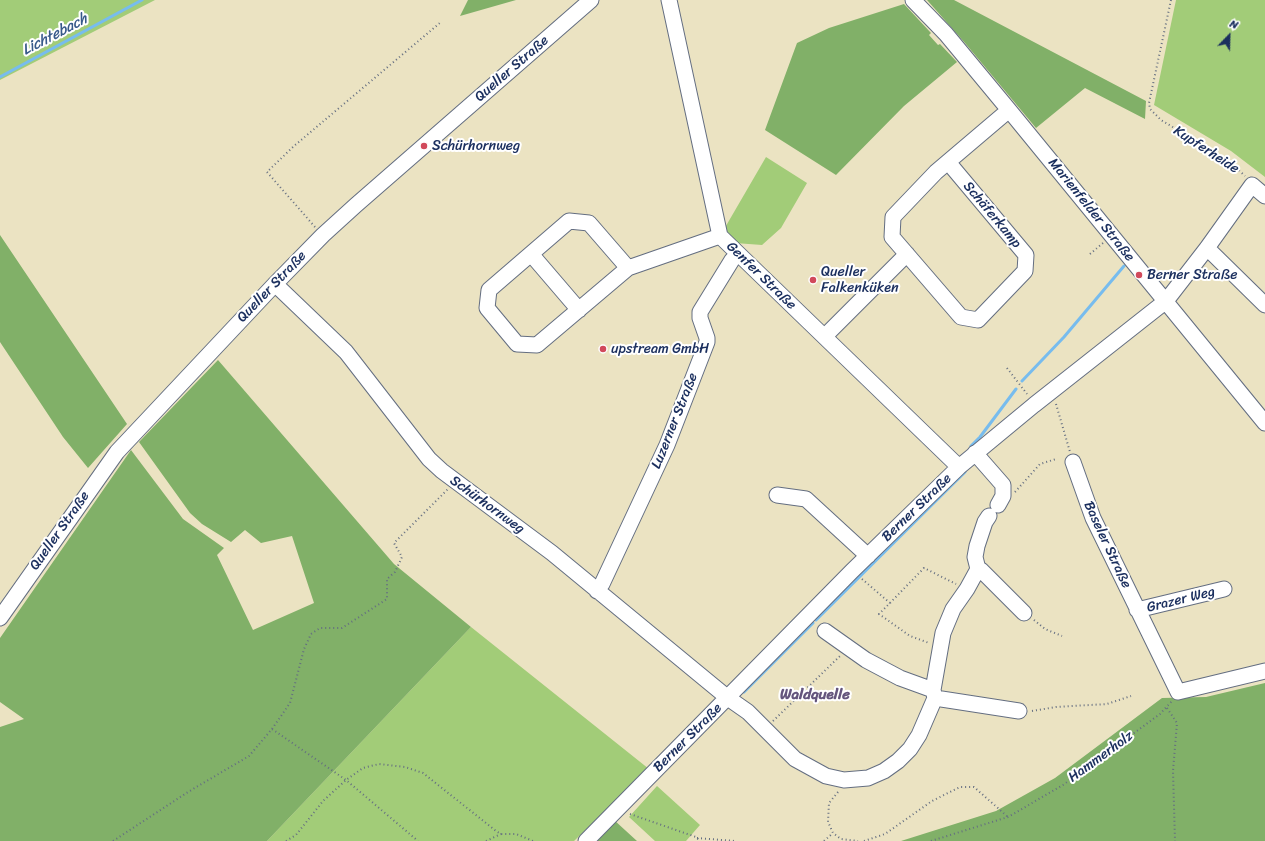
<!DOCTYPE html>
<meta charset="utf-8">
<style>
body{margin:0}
#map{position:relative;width:1265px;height:841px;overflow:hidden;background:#ebe3c2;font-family:Sriracha,sans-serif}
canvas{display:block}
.north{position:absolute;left:1209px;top:16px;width:40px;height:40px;-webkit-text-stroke:3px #fff;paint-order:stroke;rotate:23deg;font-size:11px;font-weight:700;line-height:16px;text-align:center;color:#1b2f5e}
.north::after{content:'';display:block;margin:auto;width:14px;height:18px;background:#1b2f5e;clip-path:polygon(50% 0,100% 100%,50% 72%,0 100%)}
</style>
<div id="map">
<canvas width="1265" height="841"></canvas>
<div class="north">N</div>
</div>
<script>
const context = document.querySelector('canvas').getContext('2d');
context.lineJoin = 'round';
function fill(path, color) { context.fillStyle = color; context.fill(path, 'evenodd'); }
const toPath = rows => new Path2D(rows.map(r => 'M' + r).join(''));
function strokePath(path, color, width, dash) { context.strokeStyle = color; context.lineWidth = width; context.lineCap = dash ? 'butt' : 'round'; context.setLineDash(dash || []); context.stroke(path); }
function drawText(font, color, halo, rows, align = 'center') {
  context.font = font + ' Sriracha,sans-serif'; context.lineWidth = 4; context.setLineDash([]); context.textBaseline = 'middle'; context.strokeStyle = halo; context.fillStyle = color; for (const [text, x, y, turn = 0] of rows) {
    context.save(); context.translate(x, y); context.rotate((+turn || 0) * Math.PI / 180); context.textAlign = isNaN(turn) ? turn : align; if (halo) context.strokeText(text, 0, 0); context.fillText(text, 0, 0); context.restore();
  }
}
const green = toPath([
 [0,0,155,0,0,80],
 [1176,0,1265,0,1265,177,1231,151,1154,105],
 [766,157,807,183,781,228,762,245,735,243,723,231],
 [471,627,649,769,574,841,267,841],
 [657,786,700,825,686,841,655,841,629,817]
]);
const forest = toPath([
 [468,0,516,0,460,16],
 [927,0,954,0,1146,101,1145,119,1085,88,1036,128,965,43],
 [904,4,931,33,929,35,938,45,940,44,957,62,904,106,836,175,765,130,797,43,829,28],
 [0,235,127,424,88,468,63,437,0,342],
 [218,360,394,564,471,627,267,841,0,841,0,727,24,719,0,702,0,638,131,450,183,519,224,548,217,555,253,630,314,603,292,536,261,543,245,530,231,542,202,524,190,513,139,442],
 [1265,683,1265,841,901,841,996,811,1055,778,1162,698,1206,697],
 [614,820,637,841,593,841]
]);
const stream = toPath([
 [0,77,142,0],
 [1022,381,1064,337,1124,266],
 [971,446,980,437,1016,389],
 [816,620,965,472],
 [744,692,813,623]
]);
const path = toPath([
 [1171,0,1149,103,1150,109,1161,120,1229,161,1245,176],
 [315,227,267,172,294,146,441,22],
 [1090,254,1103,243],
 [1007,368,1027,394],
 [1056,404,1070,452],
 [1015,492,1040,464,1056,459],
 [862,579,890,603,879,614,910,636,929,643],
 [890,603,924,568,956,584],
 [1034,620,1045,629,1062,636],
 [1167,708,1177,723,1173,771,1175,841],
 [1032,711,1056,707,1107,704,1131,696],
 [773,721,840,656],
 [272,729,290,703,304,649,311,634,320,628,342,628,387,599,387,579,395,572,402,557,394,543,448,489],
 [838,792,829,803,828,822,833,833,841,839,858,841],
 [630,814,696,837,700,841],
 [697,838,735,841],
 [113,841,188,792,249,756,272,729,346,780,418,841],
 [286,841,296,835,323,801,346,780,363,768,379,764,405,767,423,773,496,831,501,834,516,834,533,841],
 [486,841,501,834],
 [824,841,833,833],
 [864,841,885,834,932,801,960,787,974,787,1008,817],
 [931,841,1008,817,1063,785,1160,714,1172,701]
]);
const minor = toPath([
 [669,0,720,236,959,467],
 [913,0,946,34,1009,110,1265,423],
 [948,162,1026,255,1025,271,978,320,961,317,892,237,893,217,936,172,1009,110],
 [1207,248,1265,305],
 [531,254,579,310],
 [628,268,589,223,569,221,489,290,487,308,517,344,537,345,628,268,720,236],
 [275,284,346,352,429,459,442,471,552,553,728,698,748,712,795,759,826,776,844,780,868,778,884,771,898,761,910,749,919,735,935,698,933,690,943,633,953,609,967,589,978,569,975,557,977,546,985,522,989,516],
 [825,336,907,254],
 [975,453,1003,485,1003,496,998,505],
 [1073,462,1093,518,1178,692,1265,671],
 [777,495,806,499,868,556],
 [978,569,981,570,1024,613],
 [597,591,602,584,667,445,707,342,707,338,700,318,700,312,732,260,738,254],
 [1137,610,1224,589],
 [0,618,117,452,275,284,323,235,356,205,591,0],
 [825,631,866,660,900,678,933,690],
 [935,698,1019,711],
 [586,841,852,571,959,467,1034,405,1166,301,1207,248,1252,185,1265,196]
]);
const markers = [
 [424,146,4,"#d1495b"],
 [1139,275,4,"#d1495b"],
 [813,280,4,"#d1495b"],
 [603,349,4,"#d1495b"]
];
const streetNames = [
 ["Queller Straße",512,69,-41],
 ["Kupferheide",1206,150,33],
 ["Marienfelder Straße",1091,210,51],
 ["Schäferkamp",992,215,50],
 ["Genfer Straße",761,276,44],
 ["Queller Straße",272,287,-46],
 ["Luzerner Straße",675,421,-68],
 ["Schürhornweg",487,505,36],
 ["Berner Straße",917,508,-44],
 ["Queller Straße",60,531,-55],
 ["Baseler Straße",1107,545,65],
 ["Grazer Weg",1181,600,-14],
 ["Berner Straße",688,738,-45],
 ["Hammerholz",1101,757,-36]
];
const poiNames = [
 ["Schürhornweg",432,146],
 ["Queller",821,272],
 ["Falkenküken",821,288],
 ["Berner Straße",1147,275],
 ["upstream GmbH",611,349]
];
const waterNames = [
 ["Lichtebach",55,35,-28]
];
const neighbourhoodNames = [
 ["Waldquelle",815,695]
];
fill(green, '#a2cc78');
fill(forest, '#81b068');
strokePath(stream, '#77bcee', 3);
strokePath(minor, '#646e81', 17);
strokePath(path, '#646e81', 2, [1, 3]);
strokePath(minor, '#fff', 15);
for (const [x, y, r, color] of markers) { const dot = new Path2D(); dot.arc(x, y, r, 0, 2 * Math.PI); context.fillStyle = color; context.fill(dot); strokePath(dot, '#fff', 1.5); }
drawText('14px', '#1b2f5e', '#fff', streetNames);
drawText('14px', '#1b2f5e', '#fff', poiNames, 'left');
drawText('italic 15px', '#375989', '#fff', waterNames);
drawText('bold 15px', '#64557d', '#fff', neighbourhoodNames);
</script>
